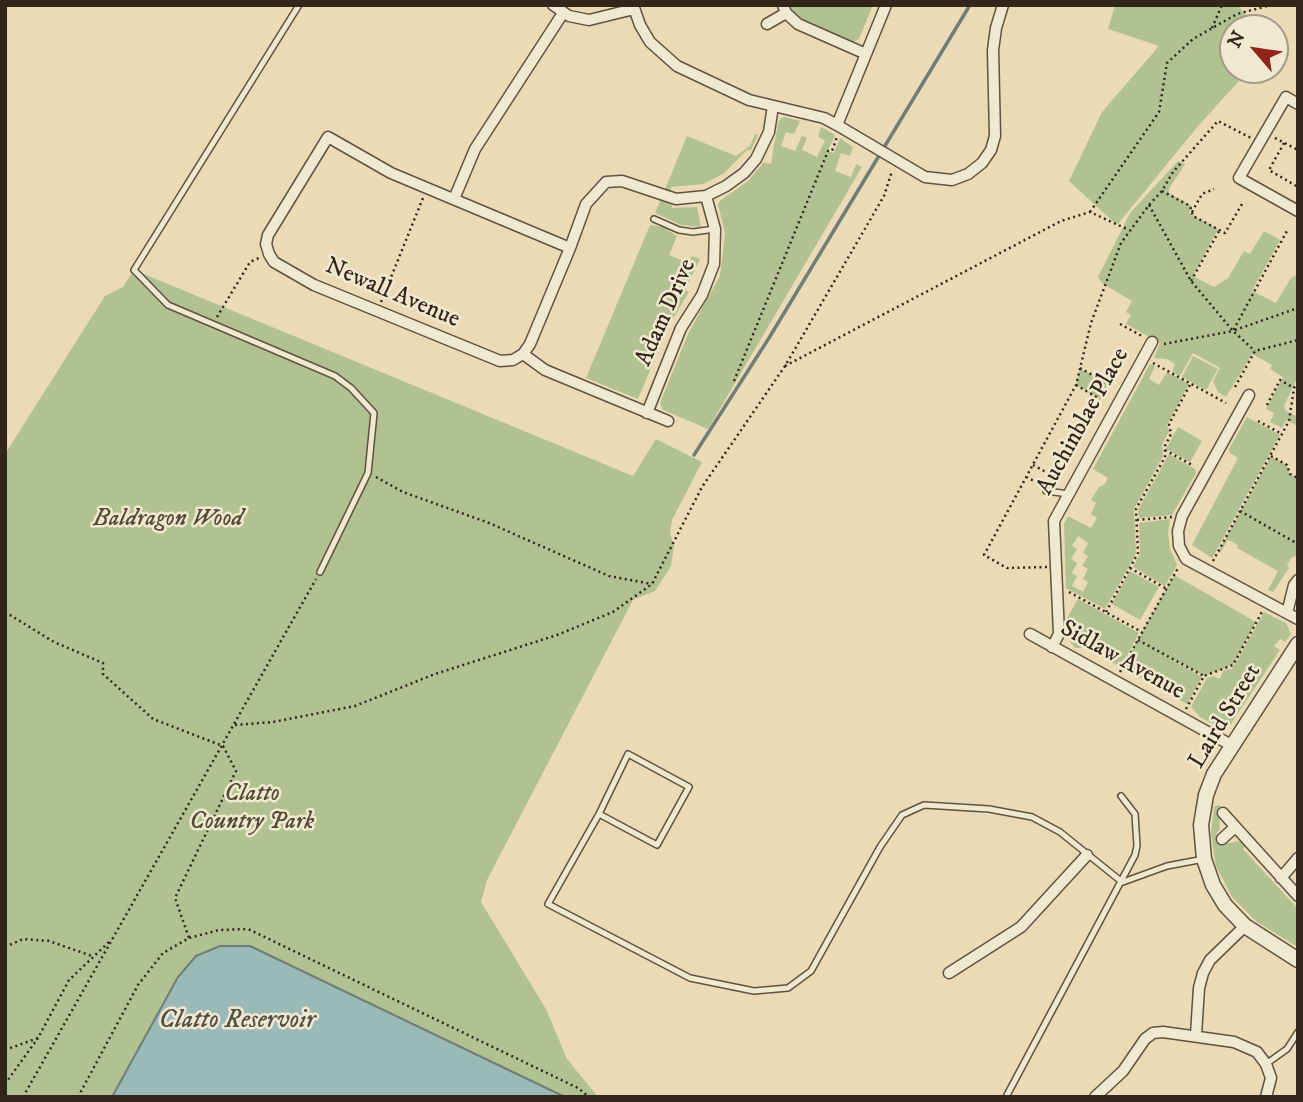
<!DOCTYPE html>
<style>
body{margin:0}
#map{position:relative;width:1303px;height:1102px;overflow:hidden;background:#eadbb6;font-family:"IM FELL DW Pica",serif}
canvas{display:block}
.frame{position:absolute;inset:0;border:7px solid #322519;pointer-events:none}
.north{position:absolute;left:1219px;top:14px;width:70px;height:70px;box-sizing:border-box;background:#f1e8d0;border:2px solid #a59a87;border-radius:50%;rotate:299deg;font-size:19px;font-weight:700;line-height:28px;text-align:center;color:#322519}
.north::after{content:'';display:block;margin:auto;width:24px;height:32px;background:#8f2418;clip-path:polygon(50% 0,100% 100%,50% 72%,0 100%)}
</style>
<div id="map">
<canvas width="1303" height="1102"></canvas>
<div class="frame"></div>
<div class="north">N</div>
</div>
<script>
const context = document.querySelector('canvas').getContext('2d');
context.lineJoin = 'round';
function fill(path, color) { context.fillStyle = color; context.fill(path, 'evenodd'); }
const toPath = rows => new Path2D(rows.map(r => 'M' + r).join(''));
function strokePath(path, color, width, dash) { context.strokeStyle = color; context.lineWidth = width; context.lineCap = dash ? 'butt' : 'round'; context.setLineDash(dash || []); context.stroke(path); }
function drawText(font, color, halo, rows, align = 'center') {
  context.font = font + ' "IM FELL DW Pica",serif'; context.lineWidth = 5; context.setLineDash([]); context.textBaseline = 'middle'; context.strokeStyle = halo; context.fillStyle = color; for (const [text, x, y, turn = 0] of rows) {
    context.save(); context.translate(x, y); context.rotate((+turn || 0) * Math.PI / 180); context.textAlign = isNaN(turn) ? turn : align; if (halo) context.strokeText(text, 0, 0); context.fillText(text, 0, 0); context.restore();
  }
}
const green = toPath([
 [788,5,873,5,859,39,853,42,800,21],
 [1115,5,1238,5,1255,28,1233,28,1233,70,1249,70,1199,125,1117,225,1069,181,1102,112,1159,46,1108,29],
 [785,117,800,121,794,134,786,132,781,146,795,151,802,136,807,138,802,150,817,157,825,140,818,137,821,127,835,135,828,151,834,153,840,138,853,147,850,156,841,153,835,171,851,177,856,164,862,167,708,429,663,410,660,403,688,334,720,276,725,234,718,204,720,201,748,181,764,162,771,164,778,123,781,118],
 [755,134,758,135,751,150,747,150,723,174,703,184,671,187,672,208,697,207,701,227,681,225,655,213,687,136,736,156,750,146],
 [1178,161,1185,164,1169,189,1169,193,1192,206,1189,213,1218,229,1193,276,1214,287,1228,278,1244,251,1250,254,1264,231,1280,240,1252,291,1276,303,1291,278,1298,274,1298,309,1296,314,1298,315,1298,376,1284,406,1286,411,1298,417,1298,426,1286,420,1282,428,1270,422,1274,413,1266,409,1283,377,1270,369,1272,365,1252,354,1226,397,1218,392,1213,381,1220,368,1193,353,1180,376,1172,372,1175,364,1167,359,1154,358,1160,343,1126,324,1131,315,1126,312,1132,301,1103,284,1098,277,1130,213],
 [650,225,663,227,677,236,669,255,689,263,692,256,700,259,685,290,689,292,669,325,638,399,586,378],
 [134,270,633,476,656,439,702,462,672,520,670,534,674,545,671,566,655,591,633,600,487,880,481,902,546,1009,567,1059,598,1097,5,1097,5,454,105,296,123,287],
 [1193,356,1218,369,1206,390,1182,377],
 [1150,364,1155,366,1149,379,1159,385,1167,372,1189,384,1167,425,1169,431,1162,445,1163,456,1134,509,1136,554,1105,609,1066,588,1064,524,1068,516,1091,528,1097,518,1091,514,1096,503,1091,500,1099,487,1105,484,1108,478,1093,469],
 [1078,536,1088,543,1083,553,1088,556,1082,566,1088,569,1083,579,1088,582,1083,592,1072,586,1077,576,1072,573,1077,563,1071,559,1077,549,1072,546],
 [1080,368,1108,384,1100,399,1076,385],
 [1247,417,1280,435,1212,558,1192,545,1238,458,1230,453,1229,449],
 [1178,427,1202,441,1190,462,1166,449],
 [1169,454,1195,469,1196,473,1172,515,1139,518,1138,510],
 [1271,456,1287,465,1290,474,1298,478,1298,556,1292,557,1287,565,1289,568,1273,592,1268,590,1278,571,1237,548,1238,545,1228,540,1220,553,1218,552],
 [1170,519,1168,533,1170,548,1177,565,1165,586,1133,567,1140,554,1139,523],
 [1130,571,1159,587,1140,620,1112,604],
 [1174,575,1256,622,1233,665,1204,676,1161,653,1202,677,1187,704,1122,668],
 [1078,599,1139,633,1121,667,1086,648,1075,648,1070,642,1067,633,1067,618],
 [1264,612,1286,623,1291,634,1285,642,1280,639,1274,646,1280,650,1231,724,1225,727,1217,726,1200,717,1191,707,1207,678,1214,676,1219,679,1224,670,1232,669],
 [1218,805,1225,808,1219,814,1220,829,1216,834,1224,844,1239,841,1246,846,1243,849,1298,909,1298,947,1257,922,1232,897,1216,866,1211,834,1214,807]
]);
const water = toPath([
 [220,946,250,946,565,1097,112,1097,178,977,196,956,220,946]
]);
const stream = toPath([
 [694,455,769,338,970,5]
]);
const path = toPath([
 [1212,28,1222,5],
 [1275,138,1298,150],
 [1284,143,1269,170,1298,187],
 [1162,191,1190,206,1193,216,1225,233,1242,204],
 [1149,205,1191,281,1233,331,1255,351],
 [1090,212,1159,112,1167,63,1193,39,1237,14,1271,5],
 [1192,212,1202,194,1214,189],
 [1191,281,1219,231],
 [381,302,423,198],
 [217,317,250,262,259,258],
 [1120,324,1142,336],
 [1235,330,1298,308],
 [1164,344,1233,331,1288,229],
 [1153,363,1226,403],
 [785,366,1061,221,1090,212,1129,230],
 [1080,368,1108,384],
 [734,381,828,151,832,151,837,137],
 [1076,385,1100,399],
 [1235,387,1255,351,1298,340],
 [1267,405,1280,380,1294,388],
 [1258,421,1282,434],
 [1165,450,1192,465],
 [1271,456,1287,465,1290,474,1298,478],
 [1033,465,1057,478],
 [376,477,403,492,489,523,609,576,652,584],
 [1026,477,1042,485],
 [1240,511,1298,544],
 [1137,520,1172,517],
 [1213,561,1289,421,1294,388,1298,382],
 [1047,567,1007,568,984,555,1076,385,1091,323,1121,243,1149,205,1162,191,1173,172,1218,121,1251,138],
 [1130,568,1167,589],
 [1069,592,1142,632],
 [5,612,54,642,103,663,103,674,153,719,223,746,236,771,175,898,189,938],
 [1106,612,1138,553,1136,509,1165,457,1165,446,1171,434,1169,424,1191,383],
 [1138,640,1204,676],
 [1120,672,1178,568],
 [1186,709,1204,676,1233,665,1263,610],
 [235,725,273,722,355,706,435,674,557,635,613,612,652,584,702,487,785,366,884,196,892,171],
 [5,947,23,939,49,941,92,956],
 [5,1050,38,1038,69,980,110,941],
 [5,1084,38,1038],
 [23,1097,316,579],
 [78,1097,138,985,163,953,189,938,219,930,248,929,578,1088,589,1097]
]);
const service = toPath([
 [299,5,134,270,168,305,335,376,351,388,374,413,368,473,320,572],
 [654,219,679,230,693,232,715,229],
 [1046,491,1069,494],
 [599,814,657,845,689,787,628,754,599,814,548,904,690,978,754,991,788,988,811,971,880,847,902,815,924,805,989,809,1032,817,1060,832,1122,882],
 [1123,882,1167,866,1204,859],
 [1266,1064,1287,1049,1298,1032],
 [1006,1097,1135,855,1137,846,1135,814,1121,796]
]);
const minor = toPath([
 [553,5,569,16,589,20,634,9],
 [633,5,640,25,650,42,677,66,749,100,824,118,837,125,886,5],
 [783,5,786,13,798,24,866,54],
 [767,24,786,13],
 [1298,104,1286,97,1239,178,1298,211],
 [837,125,925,177,952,180,968,174,982,163,991,150,995,136,993,50,996,28,1003,5],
 [454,199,475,149,563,13],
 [570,248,391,173,328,137,268,235,266,244,269,254,274,262,314,285,500,361,513,360,523,354,530,344,570,248,586,204,606,182,622,181,676,199,706,196,726,186,744,173,756,159,769,132,773,106],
 [523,354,545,370,668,421],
 [1249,395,1182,516,1178,531,1179,546,1186,559,1298,619],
 [647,413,681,328,702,295,714,264,715,229,706,196],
 [1287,613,1294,585,1298,580],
 [1030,634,1231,745],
 [1052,647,1059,634,1054,521,1152,342],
 [1223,813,1298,896],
 [1222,839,1235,827],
 [1281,878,1298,858],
 [949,973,1021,927,1087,855],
 [1196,1035,1199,988,1203,973,1210,960,1245,926],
 [1095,1097,1123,1071,1145,1039,1153,1033,1163,1032,1234,1042,1257,1052,1266,1064,1271,1078,1266,1097]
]);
const tertiary = toPath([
 [1298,644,1214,774,1206,795,1201,825,1204,859,1213,885,1225,905,1245,926,1298,960]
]);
const streetNames = [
 ["Newall Avenue",392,294,23],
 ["Adam Drive",667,313,-66],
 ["Auchinblae Place",1084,422,-61],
 ["Sidlaw Avenue",1122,661,29],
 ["Laird Street",1226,717,-59]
];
const parkNames = [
 ["Baldragon Wood",168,520],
 ["Clatto",252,795],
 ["Country Park",252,823]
];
const waterNames = [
 ["Clatto Reservoir",237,1022]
];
fill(green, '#b1c192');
fill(water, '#9bb9b7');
strokePath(water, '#717e78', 2);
strokePath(stream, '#717e78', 3.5);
strokePath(service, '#605240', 8);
strokePath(minor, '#605240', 13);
strokePath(tertiary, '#605240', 17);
strokePath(path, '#322519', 2.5, [2, 3.5]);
strokePath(service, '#f1e8d0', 5);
strokePath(minor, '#f1e8d0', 10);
strokePath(tertiary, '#f1e8d0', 14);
drawText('24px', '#322519', '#f1e8d0', streetNames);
drawText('italic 24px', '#524c37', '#f1e8d0', parkNames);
drawText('italic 26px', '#525148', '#f1e8d0', waterNames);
</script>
